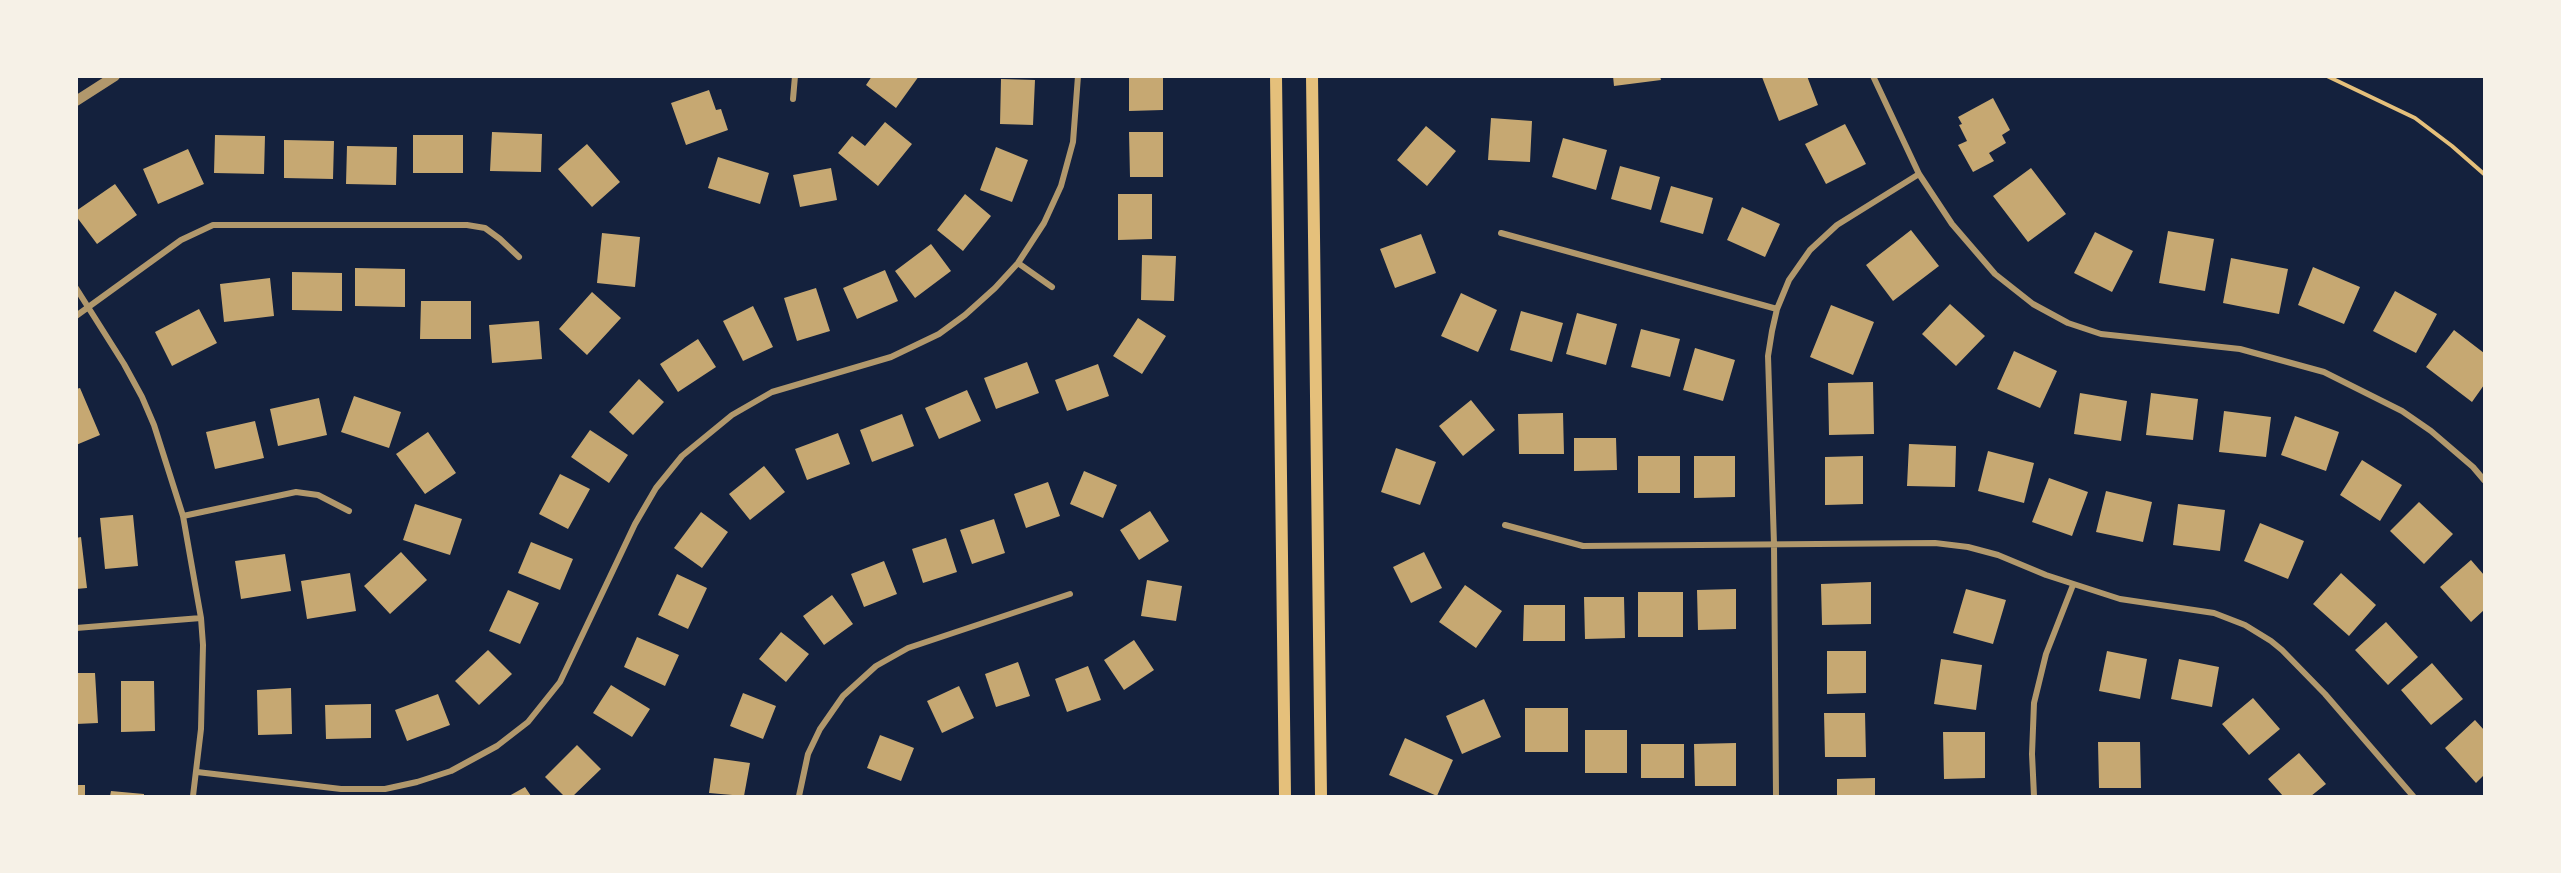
<!DOCTYPE html>
<style>
body{margin:0}
#map{position:relative;width:2561px;height:873px;overflow:hidden;background:#14213d;font-family:Figtree,sans-serif}
canvas{display:block}
.frame{position:absolute;inset:0;border:78px solid #f6f1e7;pointer-events:none}
</style>
<div id="map">
<canvas width="2561" height="873"></canvas>
<div class="frame"></div>
</div>
<script>
const context = document.querySelector('canvas').getContext('2d');
context.lineJoin = 'round';
function fill(path, color) { context.fillStyle = color; context.fill(path, 'evenodd'); }
const toPath = rows => new Path2D(rows.map(r => 'M' + r).join(''));
function strokePath(path, color, width, dash) { context.strokeStyle = color; context.lineWidth = width; context.lineCap = dash ? 'butt' : 'round'; context.setLineDash(dash || []); context.stroke(path); }
const building = toPath([
 [872,76,919,76,896,108,866,85],
 [1129,76,1163,76,1163,110,1129,111],
 [1613,76,1660,76,1661,80,1614,86],
 [1807,76,1818,105,1779,121,1762,77],
 [1001,79,1035,80,1033,125,1000,124],
 [709,90,716,110,721,109,728,130,686,145,671,103],
 [1993,98,2010,130,2002,135,2006,143,1989,153,1994,161,1973,172,1958,145,1967,141,1959,125,1962,124,1958,117],
 [1491,118,1532,121,1530,162,1488,160],
 [885,122,912,144,878,186,838,153,852,136,865,146],
 [1845,124,1866,164,1826,184,1805,144],
 [1426,126,1456,151,1427,186,1397,160],
 [492,132,542,134,541,172,490,171],
 [1129,132,1163,132,1163,177,1130,177],
 [215,135,265,136,264,174,214,173],
 [413,135,463,135,463,173,413,173],
 [1563,138,1607,150,1596,190,1552,177],
 [284,140,334,141,333,179,284,178],
 [587,144,620,182,592,207,558,169],
 [347,146,397,147,396,185,346,184],
 [996,147,1028,160,1012,202,980,190],
 [188,149,204,184,158,204,143,169],
 [718,157,769,173,760,204,708,188],
 [1620,166,1660,177,1651,210,1611,199],
 [831,168,837,200,800,207,793,175],
 [2031,168,2066,214,2028,242,1993,196],
 [115,184,137,215,97,244,76,216,76,211],
 [1671,186,1713,198,1703,234,1660,222],
 [965,194,991,216,963,251,937,230],
 [1118,194,1152,194,1152,239,1118,240],
 [1742,207,1780,224,1765,257,1727,240],
 [1911,230,1939,266,1893,301,1866,265],
 [2168,231,2214,239,2205,291,2159,283],
 [2095,232,2133,251,2112,292,2074,273],
 [602,233,640,237,635,287,597,283],
 [1421,234,1436,273,1395,288,1380,249],
 [931,244,951,271,915,298,895,271],
 [1142,255,1176,256,1174,301,1141,300],
 [2231,258,2288,269,2279,314,2223,303],
 [2313,267,2360,287,2344,324,2298,305],
 [355,268,405,269,405,307,355,306],
 [885,270,898,301,857,319,843,288],
 [292,272,342,273,342,311,292,310],
 [270,278,274,316,224,322,220,284],
 [816,288,830,331,797,341,784,298],
 [2395,291,2437,314,2416,353,2373,331],
 [592,292,621,318,587,355,559,329],
 [1461,293,1497,310,1478,352,1441,336],
 [421,301,471,301,471,339,420,339],
 [1950,304,1985,336,1956,366,1922,334],
 [1831,305,1874,322,1853,375,1810,357],
 [753,306,773,347,743,361,723,321],
 [199,309,217,343,172,366,155,332],
 [1521,311,1563,323,1552,362,1510,350],
 [1577,313,1617,324,1606,365,1566,354],
 [1138,318,1166,336,1142,374,1113,356],
 [539,321,542,359,492,363,489,325],
 [1641,329,1680,339,1670,377,1631,367],
 [2454,330,2484,353,2484,385,2472,402,2426,367],
 [698,339,716,367,678,392,660,364],
 [1695,348,1735,360,1723,401,1683,390],
 [2014,351,2057,371,2040,408,1997,389],
 [1027,362,1039,393,996,409,984,378],
 [1098,364,1109,396,1067,411,1055,380],
 [639,379,664,402,633,435,609,412],
 [1873,382,1874,434,1829,435,1828,383],
 [80,388,100,435,76,445,76,389],
 [967,390,981,421,939,439,925,408],
 [2080,393,2127,401,2121,441,2074,434],
 [2151,393,2198,399,2193,440,2146,435],
 [354,396,401,412,389,448,341,432],
 [319,398,327,435,278,446,270,409],
 [1471,400,1495,430,1463,456,1439,426],
 [2224,411,2271,417,2266,457,2219,452],
 [1563,413,1564,454,1519,454,1518,414],
 [902,414,914,446,872,462,860,430],
 [2295,416,2339,432,2326,471,2281,455],
 [255,421,264,458,215,469,206,432],
 [590,430,628,455,609,483,571,457],
 [428,432,456,473,425,494,396,454],
 [838,433,850,464,807,480,795,449],
 [1574,438,1616,438,1617,470,1574,471],
 [1909,444,1956,446,1955,487,1907,486],
 [1396,448,1436,462,1420,505,1381,492],
 [1988,451,2034,463,2024,503,1978,491],
 [1638,456,1680,456,1680,493,1638,493],
 [1694,456,1735,456,1735,497,1694,498],
 [1863,456,1863,504,1825,505,1825,457],
 [2362,460,2402,485,2380,521,2340,495],
 [764,466,785,492,750,520,729,494],
 [1084,471,1117,485,1103,518,1070,504],
 [560,474,590,489,568,529,539,514],
 [2049,478,2088,492,2072,536,2032,522],
 [1048,482,1060,516,1026,528,1014,494],
 [2106,491,2152,502,2143,542,2096,532],
 [2419,502,2453,534,2424,564,2390,531],
 [415,504,462,519,450,555,403,540],
 [2178,504,2225,510,2220,551,2173,545],
 [1150,511,1169,541,1139,560,1120,530],
 [701,512,728,532,702,568,674,548],
 [133,515,138,566,105,569,100,518],
 [994,519,1005,553,972,564,960,530],
 [2260,523,2304,541,2288,579,2244,561],
 [81,537,87,588,76,589,76,538],
 [946,538,957,572,923,583,912,549],
 [531,542,573,559,560,590,518,573],
 [401,552,427,580,390,614,364,586],
 [1424,552,1442,588,1411,603,1393,567],
 [285,554,291,591,241,599,235,561],
 [2471,560,2484,575,2484,610,2471,622,2440,587],
 [884,561,897,594,864,607,851,574],
 [350,573,356,611,307,619,301,581],
 [2341,573,2376,605,2349,636,2313,604],
 [677,574,707,588,688,629,658,615],
 [1147,580,1182,586,1176,621,1141,616],
 [1871,582,1871,624,1822,625,1821,584],
 [1465,585,1502,611,1476,648,1439,622],
 [1736,589,1736,629,1698,630,1697,590],
 [1966,589,2006,600,1993,644,1953,633],
 [508,590,539,603,520,644,489,631],
 [1638,592,1683,592,1683,637,1638,637],
 [832,595,853,624,824,645,803,616],
 [1584,597,1624,597,1625,638,1585,639],
 [1524,605,1565,605,1565,641,1523,641],
 [2386,622,2418,657,2388,685,2355,650],
 [781,632,809,654,786,682,759,659],
 [637,637,679,655,665,686,624,667],
 [1134,640,1154,670,1124,690,1104,660],
 [488,650,512,674,479,705,455,681],
 [1827,651,1866,651,1866,693,1827,694],
 [2107,651,2147,659,2140,699,2099,691],
 [1941,659,1982,665,1976,710,1934,704],
 [2179,659,2219,667,2212,707,2171,699],
 [1018,662,1030,696,996,707,985,674],
 [2432,663,2463,699,2431,725,2401,690],
 [1088,666,1101,700,1067,712,1055,679],
 [76,673,95,673,98,723,76,724],
 [121,681,154,681,155,731,121,732],
 [611,685,650,709,632,737,593,713],
 [959,686,974,718,942,733,927,701],
 [291,688,292,734,258,735,257,690],
 [743,693,776,706,763,739,730,726],
 [438,694,450,725,407,741,395,710],
 [2253,698,2280,729,2249,755,2222,724],
 [1484,699,1501,737,1462,754,1446,716],
 [371,704,371,738,326,739,325,705],
 [1525,708,1568,708,1568,752,1525,752],
 [1824,713,1865,713,1866,757,1825,757],
 [2475,720,2484,730,2484,775,2476,783,2445,748],
 [1585,730,1627,730,1627,773,1585,773],
 [1943,732,1985,732,1985,778,1944,779],
 [880,735,914,748,901,781,867,768],
 [1405,738,1453,760,1437,796,1389,775],
 [2098,742,2140,742,2141,788,2099,788],
 [1736,743,1736,786,1695,786,1694,744],
 [1641,744,1684,744,1684,778,1641,778],
 [577,745,601,769,573,796,564,796,545,777],
 [2299,753,2326,784,2311,796,2283,796,2268,779],
 [714,758,750,763,744,796,709,793],
 [1875,778,1875,796,1837,796,1837,779],
 [76,785,85,785,85,796,76,796],
 [525,787,531,796,509,796],
 [111,791,144,794,144,796,110,796]
]);
const path = toPath([
 [2327,76,2415,118,2452,146,2484,174]
]);
const minor = toPath([
 [1873,76,1919,174,1952,224,1995,274,2033,304,2068,323,2101,334,2240,349,2324,372,2402,411,2431,431,2473,467,2484,480],
 [793,99,795,76],
 [1501,233,1777,309],
 [1018,263,1052,287],
 [76,288,124,364,142,397,154,425,183,516,201,618,203,645,201,729,193,796],
 [76,316,181,240,213,225,467,225,485,228,500,239,519,257],
 [183,516,296,492,318,495,349,511],
 [1505,525,1583,546,1935,543,1968,547,1998,555,2046,575,2120,599,2214,613,2245,625,2271,641,2282,650,2325,694,2413,796],
 [76,628,201,618],
 [197,772,341,789,385,789,417,782,451,771,497,746,528,722,560,682,635,524,656,488,682,456,732,415,772,392,891,357,939,334,965,315,995,288,1018,263,1044,223,1061,186,1073,142,1078,76],
 [799,796,808,754,820,729,843,696,876,666,908,648,1070,594],
 [1776,796,1774,544,1768,356,1772,331,1777,309,1789,280,1810,250,1837,225,1919,174],
 [2034,796,2032,754,2034,703,2046,654,2073,585]
]);
const tertiary = toPath([
 [76,101,115,76]
]);
const secondary = toPath([
 [1276,76,1285,796],
 [1312,76,1321,796]
]);
fill(building, '#c6a872');
strokePath(path, '#e5c07b', 4);
strokePath(minor, '#b1986c', 6);
strokePath(tertiary, '#b1986c', 10);
strokePath(secondary, '#e5c07b', 12);
</script>
